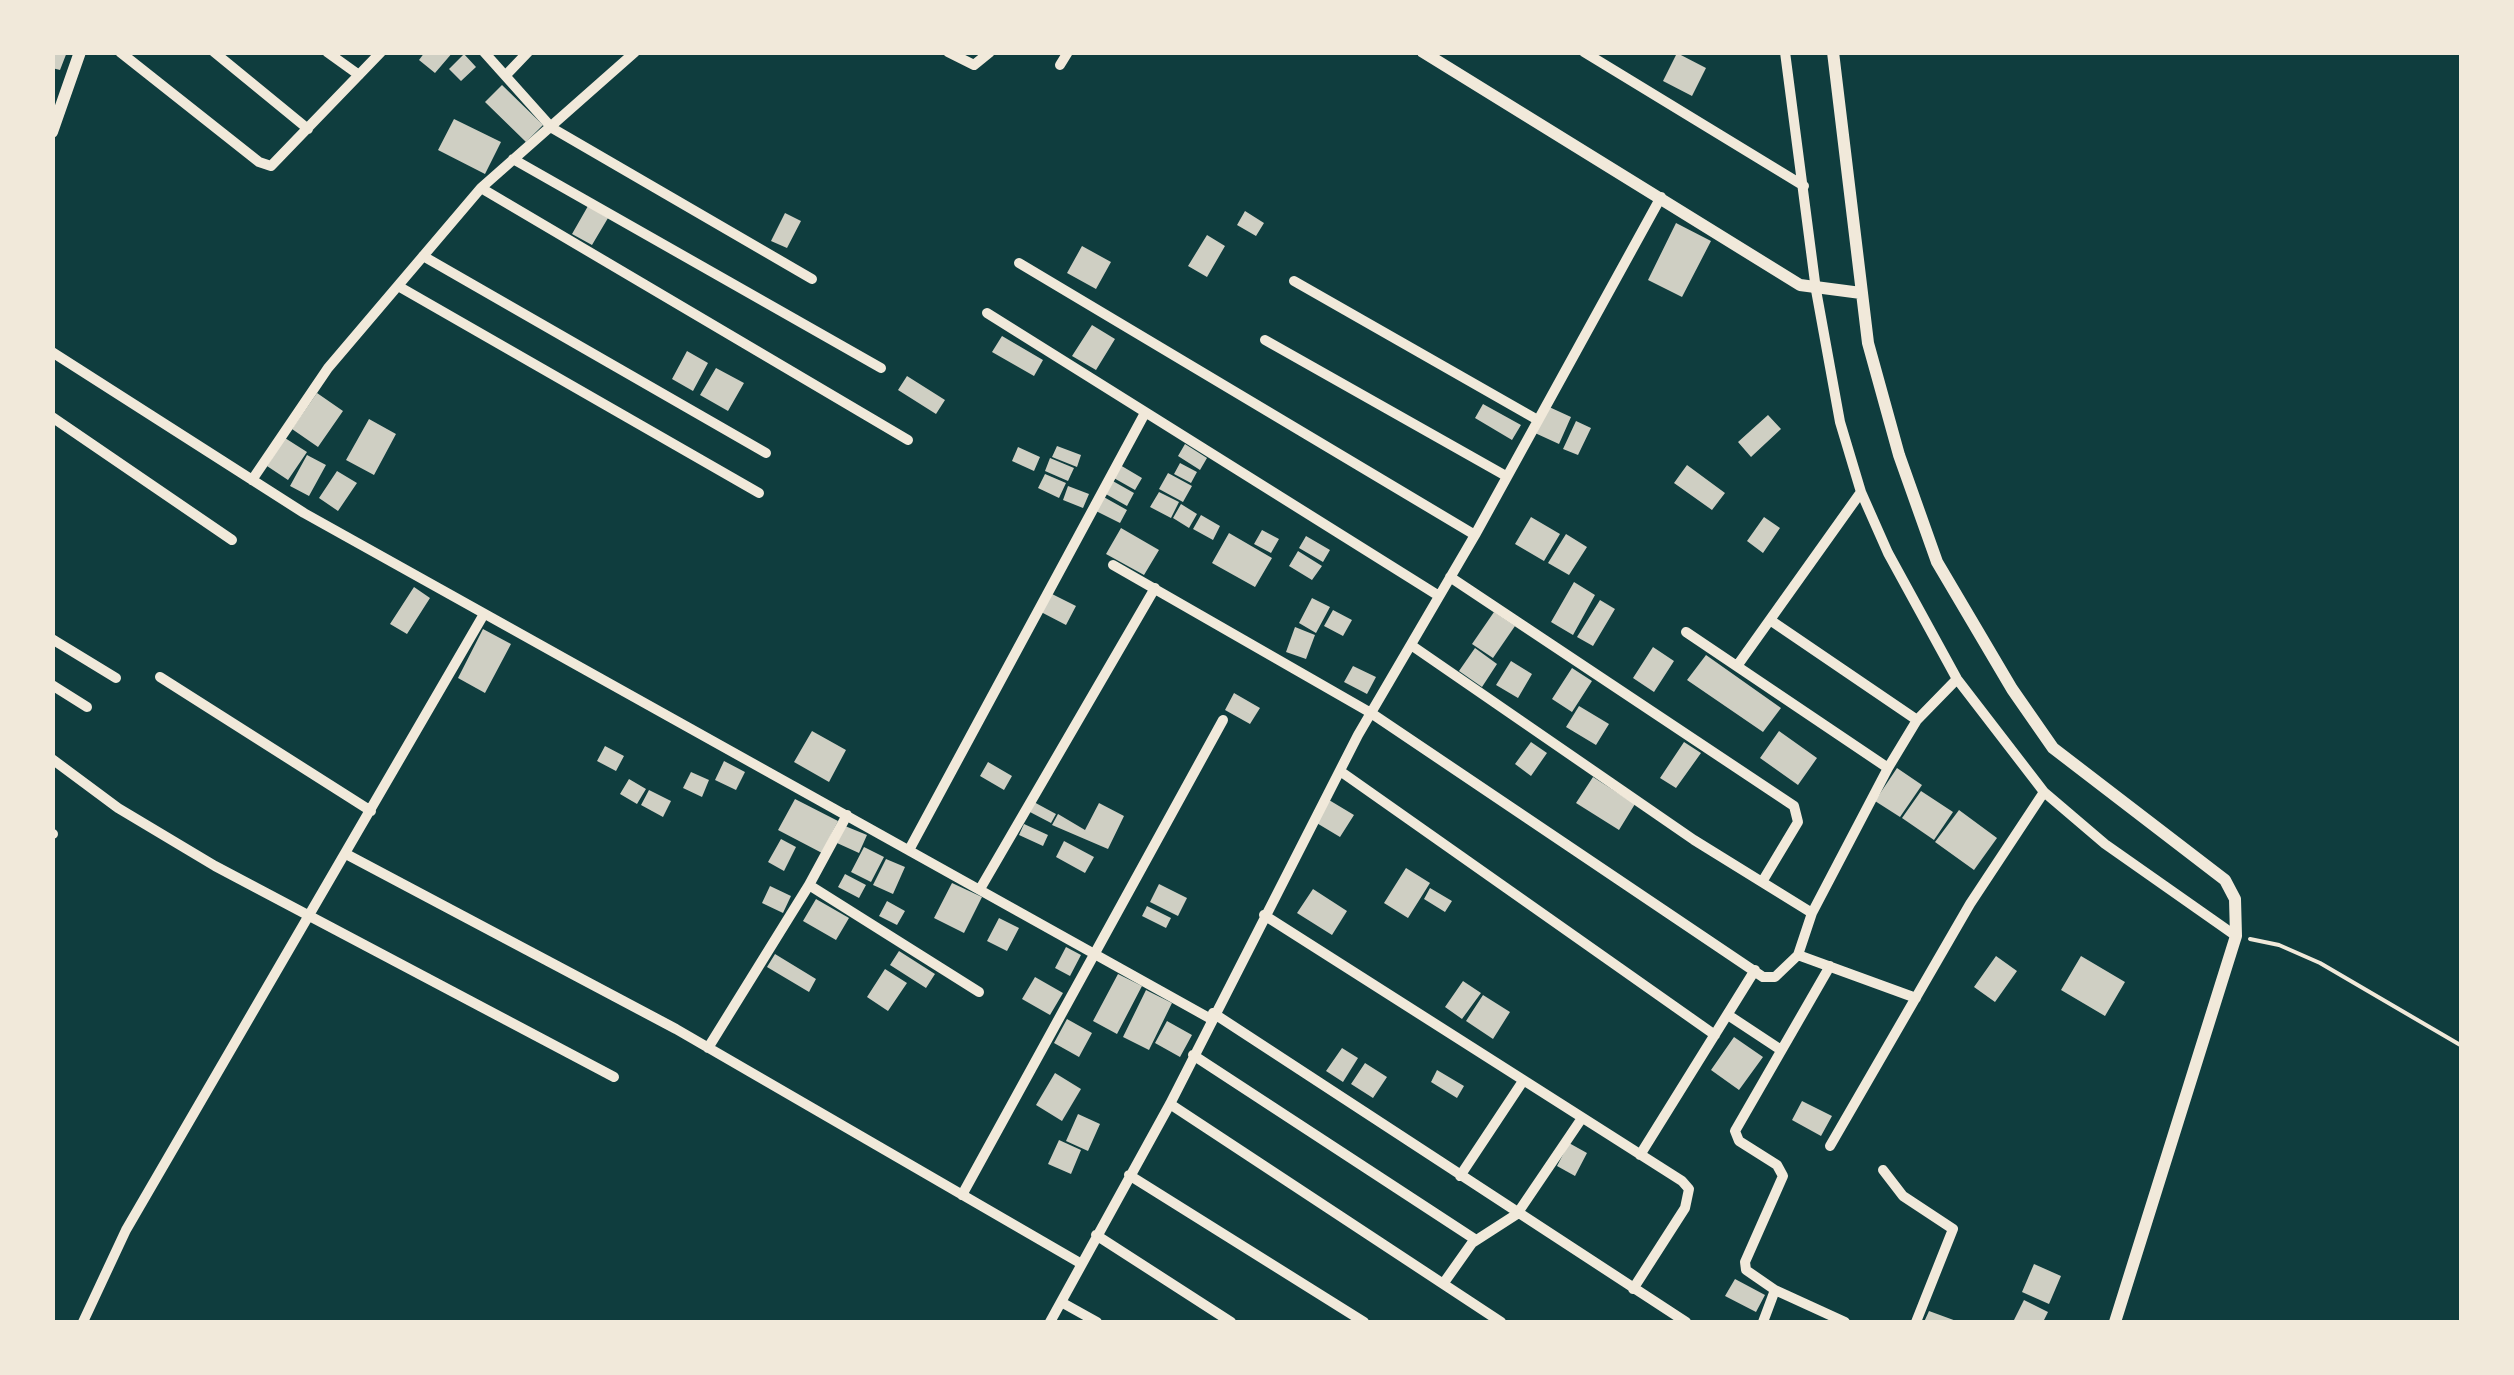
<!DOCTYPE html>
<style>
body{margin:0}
#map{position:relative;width:2514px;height:1375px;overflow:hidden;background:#0f3d3e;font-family:Literata,serif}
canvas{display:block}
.frame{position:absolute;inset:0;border:55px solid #f1e9da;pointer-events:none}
</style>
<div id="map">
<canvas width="2514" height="1375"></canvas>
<div class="frame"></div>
</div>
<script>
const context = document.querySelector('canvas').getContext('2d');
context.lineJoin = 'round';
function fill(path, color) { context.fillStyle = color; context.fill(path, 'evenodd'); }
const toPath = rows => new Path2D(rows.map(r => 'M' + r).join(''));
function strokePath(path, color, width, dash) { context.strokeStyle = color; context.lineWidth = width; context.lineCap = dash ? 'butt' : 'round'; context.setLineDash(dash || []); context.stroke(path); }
const building = toPath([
 [52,52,67,52,60,70,52,68],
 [425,52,453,52,435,73,419,60],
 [1677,53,1706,68,1692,96,1663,81],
 [464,54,476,67,461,81,449,69],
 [502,85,543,125,526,142,485,102],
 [454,119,501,142,485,174,438,150],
 [588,206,608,218,592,245,572,234],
 [1245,211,1264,223,1256,236,1237,225],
 [785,213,801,221,787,248,771,241],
 [1676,223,1711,241,1682,297,1648,280],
 [1207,235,1225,246,1207,277,1188,266],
 [1082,246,1111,262,1096,289,1067,273],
 [1092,325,1115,339,1096,370,1072,356],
 [1002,336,1043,360,1034,376,992,352],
 [687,351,708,363,693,391,672,379],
 [716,368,744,383,728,411,700,395],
 [907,376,945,400,936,414,898,390],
 [317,393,343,411,318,447,292,429],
 [1483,404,1521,425,1512,440,1475,418],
 [1547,406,1571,417,1559,444,1535,433],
 [1768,415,1781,429,1751,457,1738,442],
 [369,419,396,434,374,475,346,460],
 [1576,421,1591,428,1578,455,1563,449],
 [285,438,307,452,288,480,267,466],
 [1185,444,1207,458,1200,470,1178,456],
 [1057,446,1081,455,1077,467,1052,457],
 [1018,447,1040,457,1034,471,1012,461],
 [307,455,326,465,309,496,290,486],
 [1050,458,1074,468,1068,481,1045,471],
 [1180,463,1197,472,1191,483,1174,474],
 [1120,465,1142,478,1135,490,1112,477],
 [1687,465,1725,493,1712,510,1674,483],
 [337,471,357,483,338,511,319,498],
 [1168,473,1192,486,1183,502,1159,489],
 [1045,474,1066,483,1059,498,1038,488],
 [1111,480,1134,493,1127,506,1104,493],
 [1068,486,1089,494,1083,508,1063,500],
 [1159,492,1179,502,1171,518,1150,507],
 [1102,496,1127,510,1120,523,1094,510],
 [1181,504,1197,514,1189,528,1173,518],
 [1201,515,1220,526,1213,540,1193,529],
 [1531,517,1560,534,1544,561,1515,544],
 [1764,517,1780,528,1763,553,1747,541],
 [1121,528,1159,550,1144,575,1106,554],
 [1262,530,1279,539,1271,553,1254,544],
 [1229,533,1272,558,1255,587,1212,563],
 [1566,534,1587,547,1569,575,1548,563],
 [1306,536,1330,550,1323,562,1299,548],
 [1298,551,1322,566,1312,580,1289,566],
 [1574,582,1595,595,1573,635,1551,622],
 [414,587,430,598,407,634,390,624],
 [1050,593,1076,606,1066,625,1041,612],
 [1312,598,1330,607,1316,633,1299,623],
 [1600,600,1615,609,1593,646,1577,637],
 [1333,610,1352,620,1343,636,1324,626],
 [1494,612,1515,626,1493,658,1472,644],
 [1295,627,1315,635,1306,659,1286,652],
 [483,629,511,644,485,693,458,678],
 [1653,647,1674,661,1654,692,1633,678],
 [1475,648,1497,664,1482,687,1459,671],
 [1706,655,1781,708,1763,732,1687,680],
 [1511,661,1532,674,1518,698,1496,685],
 [1353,666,1376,677,1367,694,1344,682],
 [1572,668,1592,681,1572,712,1552,699],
 [1234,693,1260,708,1250,724,1225,710],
 [1579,706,1609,724,1596,745,1566,727],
 [812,731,846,750,829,782,794,762],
 [1779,731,1817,758,1798,785,1760,758],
 [1531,742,1547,753,1531,776,1515,764],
 [1684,742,1701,753,1676,788,1660,778],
 [605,746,624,756,616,771,597,761],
 [724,761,745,772,736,790,715,780],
 [988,762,1012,776,1004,790,980,776],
 [1897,768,1922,785,1900,817,1875,801],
 [691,772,709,780,702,797,683,788],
 [1593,777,1635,804,1619,830,1576,803],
 [629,779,646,789,637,804,620,794],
 [649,790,671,801,663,817,641,805],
 [1921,791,1953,812,1934,840,1902,818],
 [795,799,838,821,822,853,778,830],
 [1329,800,1354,815,1340,837,1315,822],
 [1032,801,1056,814,1051,823,1028,811],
 [1099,803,1124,816,1108,849,1052,825,1058,814,1085,830],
 [1959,810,1997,838,1974,870,1935,842],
 [1024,824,1048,835,1043,846,1019,835],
 [845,826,867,835,859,853,837,843],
 [781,839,796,847,784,871,768,862],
 [1064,841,1094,857,1085,873,1056,857],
 [864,847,884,857,871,882,851,872],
 [886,859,905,867,893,894,873,885],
 [1406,868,1430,883,1408,918,1384,903],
 [845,874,866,885,859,898,838,887],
 [952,883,982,897,964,933,934,918],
 [1159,884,1187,898,1178,916,1150,902],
 [770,886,791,896,783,913,762,903],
 [1430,888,1452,901,1445,912,1424,899],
 [1313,889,1347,911,1332,935,1297,913],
 [816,899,849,918,836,940,803,921],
 [887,901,905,911,897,925,879,916],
 [1147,906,1171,918,1166,928,1142,916],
 [999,918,1019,928,1007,951,987,941],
 [1066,947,1081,955,1070,976,1055,968],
 [899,951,935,974,926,988,890,965],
 [775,954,816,979,809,992,767,967],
 [1996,956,2017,971,1995,1002,1974,987],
 [2081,956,2125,982,2105,1016,2061,990],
 [885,969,907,983,888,1011,867,997],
 [1118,974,1142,986,1117,1034,1093,1021],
 [1035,977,1063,993,1050,1015,1022,999],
 [1463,981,1481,993,1462,1019,1445,1007],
 [1146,990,1172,1003,1149,1050,1123,1037],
 [1483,995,1510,1012,1493,1039,1466,1021],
 [1067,1019,1092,1033,1079,1057,1054,1043],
 [1167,1021,1192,1035,1180,1057,1155,1043],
 [1734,1037,1763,1057,1739,1090,1711,1070],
 [1342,1048,1358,1058,1343,1082,1326,1071],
 [1365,1063,1387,1077,1373,1098,1351,1084],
 [1437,1070,1464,1086,1457,1098,1431,1082],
 [1055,1073,1081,1089,1062,1121,1036,1105],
 [1802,1101,1832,1116,1821,1136,1792,1120],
 [1078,1114,1100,1124,1088,1151,1066,1141],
 [1059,1140,1081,1150,1071,1174,1048,1164],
 [1569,1143,1587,1153,1575,1176,1557,1166],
 [2034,1264,2061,1276,2049,1304,2022,1292],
 [1735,1279,1765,1295,1756,1312,1725,1296],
 [2024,1300,2048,1312,2043,1322,2013,1322],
 [1929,1311,1959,1322,1924,1322]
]);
const path = toPath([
 [2250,939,2279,945,2320,963,2462,1046]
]);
const minor = toPath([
 [120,52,259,162,271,166,381,52],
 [214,52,308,129],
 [327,52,359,75],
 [484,52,552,128,812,279],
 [948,52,974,65,990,52],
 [1584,52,1804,186],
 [1785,52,1816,290,1840,422,1861,492,1888,553,1957,679,2044,792,2105,844,2236,936],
 [1060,65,1068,52],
 [506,75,528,52],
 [513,159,881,368],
 [481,188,908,440],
 [423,256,766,453],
 [1019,263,1475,535],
 [1294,281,1536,419],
 [398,286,759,493],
 [987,313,1439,596],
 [1265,340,1506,476],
 [52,352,304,513,1211,1019],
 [52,417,232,540],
 [252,480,328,368,481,188,635,52],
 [1113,565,1371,713,1763,977,1775,977,1798,955,1916,998],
 [1450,577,1794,806,1798,822,1762,882],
 [1770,620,1917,720],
 [1686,632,1888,768],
 [52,639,116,678],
 [1411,645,1694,840,1812,913],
 [1737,666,1861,492],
 [160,677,371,811],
 [52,685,87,707],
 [52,759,118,808,215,866,614,1077],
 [1340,771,1715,1035],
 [52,834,53,834],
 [909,850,1145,413],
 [346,854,676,1029,1080,1263],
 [809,885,979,992],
 [980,889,1155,588],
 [1264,915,1682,1181,1689,1189,1685,1208,1633,1289],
 [1798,955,1812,913,1888,768,1917,720,1957,679],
 [1213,1013,1686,1322],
 [1728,1015,1781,1050],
 [708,1048,809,885,847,815],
 [1193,1055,1476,1240],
 [1170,1104,1501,1322],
 [1830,1146,1970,904,2044,792],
 [1640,1155,1755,970],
 [1883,1170,1903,1196,1953,1229,1916,1322],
 [1129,1175,1364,1322],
 [1460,1176,1523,1081],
 [962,1195,1223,720],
 [1096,1235,1231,1322],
 [1443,1284,1472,1243,1517,1214,1582,1118],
 [1775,1290,1845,1322],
 [1061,1302,1097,1322],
 [83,1322,126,1230,484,614],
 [1050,1322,1170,1104,1358,735,1475,535,1661,197],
 [1763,1322,1775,1290,1746,1270,1745,1262,1783,1176,1777,1165,1739,1141,1735,1131,1830,966]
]);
const tertiary = toPath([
 [1423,52,1800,285,1861,293],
 [1833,52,1868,343,1899,455,1937,562,2012,689,2053,748,2225,880,2235,899,2236,936,2115,1322],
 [52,132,80,52]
]);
fill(building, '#cfcfc3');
strokePath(path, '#f1e9da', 4);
strokePath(minor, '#f1e9da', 10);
strokePath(tertiary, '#f1e9da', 12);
</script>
